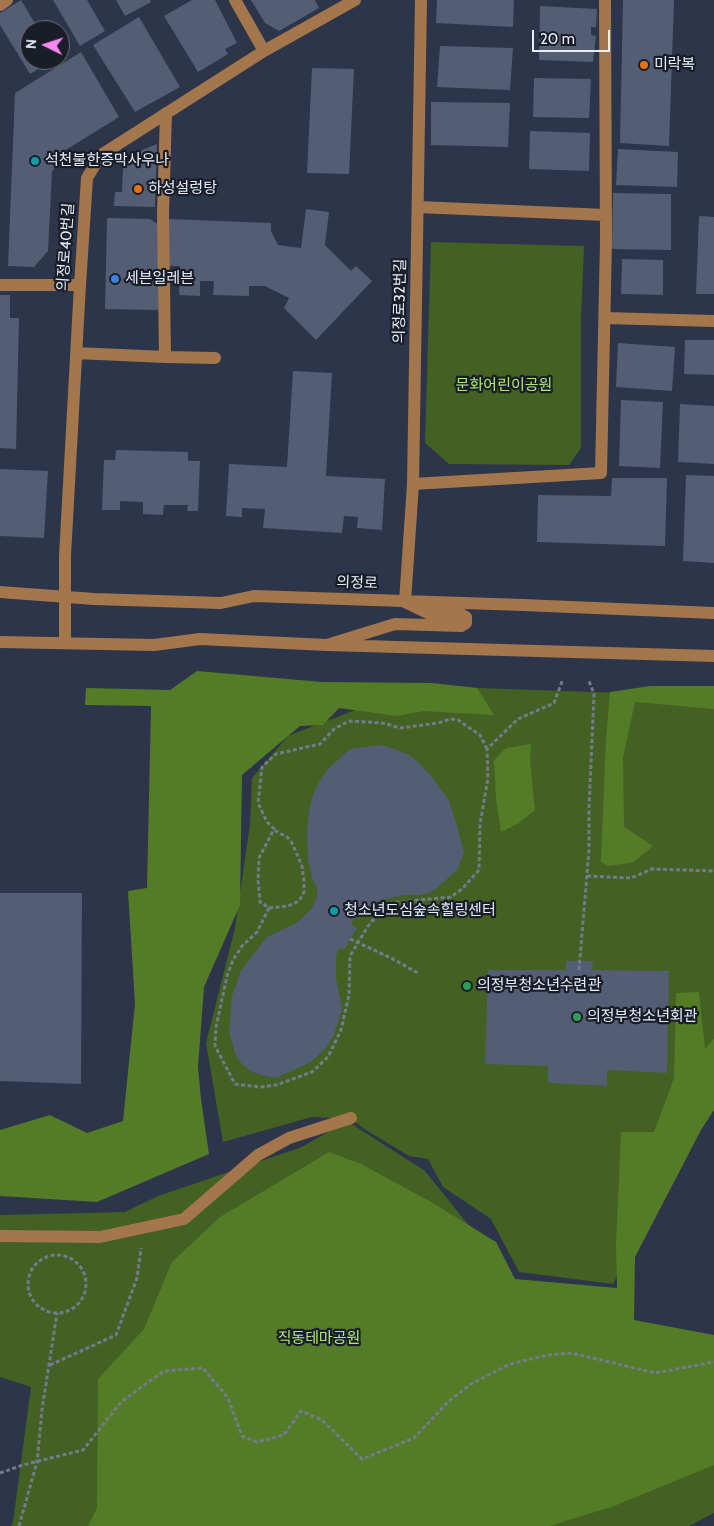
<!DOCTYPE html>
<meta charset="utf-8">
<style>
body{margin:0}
#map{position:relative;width:714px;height:1526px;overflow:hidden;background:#2c354a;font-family:Cabin,sans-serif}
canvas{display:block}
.north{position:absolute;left:20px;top:20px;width:50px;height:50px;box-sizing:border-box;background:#191d27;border:1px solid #6b707b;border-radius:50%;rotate:274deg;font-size:14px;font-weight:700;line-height:20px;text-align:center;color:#e7edfa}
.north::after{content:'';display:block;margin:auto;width:18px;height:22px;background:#f589ef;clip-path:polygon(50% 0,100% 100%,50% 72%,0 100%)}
.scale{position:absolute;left:532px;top:30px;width:78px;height:22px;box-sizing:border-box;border:2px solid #e7edfa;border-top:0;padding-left:6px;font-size:15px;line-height:18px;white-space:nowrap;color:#e7edfa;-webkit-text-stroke:4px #191d27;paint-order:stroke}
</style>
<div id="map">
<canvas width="714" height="1526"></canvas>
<div class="north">N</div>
<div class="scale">20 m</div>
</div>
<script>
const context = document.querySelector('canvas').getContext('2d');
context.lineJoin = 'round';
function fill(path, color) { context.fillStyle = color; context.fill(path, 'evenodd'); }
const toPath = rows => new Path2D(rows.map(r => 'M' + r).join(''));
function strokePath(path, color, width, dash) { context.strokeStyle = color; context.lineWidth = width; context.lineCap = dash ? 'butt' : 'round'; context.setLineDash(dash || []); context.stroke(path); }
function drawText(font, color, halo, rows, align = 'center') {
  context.font = font + ' Cabin,"Noto Sans KR",sans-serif'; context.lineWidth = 4.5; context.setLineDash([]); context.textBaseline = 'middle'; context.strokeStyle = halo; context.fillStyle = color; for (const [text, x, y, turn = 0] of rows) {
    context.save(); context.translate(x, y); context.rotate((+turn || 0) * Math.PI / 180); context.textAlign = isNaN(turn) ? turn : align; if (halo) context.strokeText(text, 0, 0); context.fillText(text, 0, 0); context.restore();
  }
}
const green = toPath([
 [431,242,584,246,581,319,581,448,569,465,449,464,425,443],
 [477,688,714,696,714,1087,695,1118,613,1284,519,1272,491,1219,443,1187,428,1159,409,1156,366,1130,351,1119,312,1117,223,1142,206,1043,235,928,250,824,252,778,288,736,355,710],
 [347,1121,425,1171,521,1290,620,1333,714,1339,714,1513,689,1526,11,1526,13,1522,31,1387,0,1377,0,1215,125,1212,158,1196,302,1147]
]);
const forest = toPath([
 [197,671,322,682,432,683,477,688,494,715,424,711,397,716,339,708,323,725,300,726,242,775,240,905,204,987,198,1067,201,1099,209,1154,97,1202,0,1196,0,1130,50,1115,87,1133,123,1121,135,1004,128,891,147,888,151,706,85,705,86,688,170,690],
 [650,686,714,686,714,709,635,702,623,757,624,827,653,846,634,862,609,866,601,862,606,739,610,692],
 [531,744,530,761,535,810,519,823,501,832,496,799,494,760,506,748],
 [699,992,705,1049,714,1039,714,1110,701,1130,635,1257,634,1320,714,1335,714,1465,614,1506,550,1526,88,1526,97,1508,98,1379,144,1329,172,1262,220,1217,329,1152,361,1164,433,1203,496,1242,515,1279,617,1288,616,1245,621,1132,654,1132,674,1078,676,993]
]);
const building = toPath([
 [21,0,39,30,30,30,30,60,53,60,30,74,0,25,0,13],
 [53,0,87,0,105,31,80,46],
 [116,0,150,0,151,2,125,16],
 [192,0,215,0,237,43,225,49,228,54,198,72,164,16],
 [251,0,315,0,319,8,279,31,265,23],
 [437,0,514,0,513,27,436,23],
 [623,0,674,0,669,146,620,143],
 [540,6,597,9,596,27,591,27,591,35,596,36,593,62,539,60],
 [139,17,180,87,135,112,93,45],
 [440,46,513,48,510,90,437,87],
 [81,52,119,117,64,151,52,172,48,251,34,267,8,266,15,93],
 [312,68,354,69,349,174,307,173],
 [534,78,591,79,589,118,533,117],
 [431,102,510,103,508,147,431,145],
 [530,131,590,133,589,171,529,169],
 [157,144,155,207,114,206,115,192,122,192,123,168,142,150],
 [618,149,678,152,677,187,616,185],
 [613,193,671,194,671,250,612,249],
 [306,209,329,212,325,245,351,271,356,266,372,281,316,340,284,308,289,298,265,286,249,286,249,296,213,295,214,281,200,281,200,296,179,295,180,266,167,266,169,219,271,223,271,231,278,245,301,248],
 [699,216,714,217,714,294,696,294],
 [107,218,150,219,159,225,158,310,105,309],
 [622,259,663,260,663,295,621,294],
 [0,295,10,295,10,318,19,318,16,449,0,448],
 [685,340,714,340,714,375,684,374],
 [618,343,675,347,672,391,616,387],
 [293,371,332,373,326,476,385,479,382,530,357,528,358,517,344,516,342,533,263,528,265,509,242,508,242,517,226,516,229,464,287,467],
 [621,400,663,402,660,468,619,466],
 [680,404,714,406,714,464,678,462],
 [116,450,188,452,188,461,200,461,198,511,187,511,188,505,164,505,163,515,143,514,143,502,120,501,120,510,102,510,104,460,115,460],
 [0,469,48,471,44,538,0,536],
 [686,475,714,476,714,563,683,561],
 [612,478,667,478,665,546,537,542,538,495,611,496],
 [381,745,395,749,409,755,418,762,432,777,448,799,456,822,464,852,458,869,437,888,429,893,419,895,405,895,381,900,357,913,351,925,357,928,344,950,339,948,336,956,336,978,342,1009,334,1035,326,1048,311,1062,276,1078,261,1075,250,1071,240,1062,236,1056,229,1032,232,995,236,986,240,972,267,937,298,922,312,908,317,897,317,887,312,878,308,861,307,832,309,810,314,792,319,782,327,770,350,749],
 [0,893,82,893,81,1084,0,1081],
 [566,961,593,961,592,970,669,971,667,1073,607,1070,607,1086,590,1085,548,1083,548,1066,485,1064,488,970,566,970]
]);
const path = toPath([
 [487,749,480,735,458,720,450,719,438,723,400,728,383,723,349,721,334,729,320,744,276,754,262,767,258,803,267,822,274,829,259,858,258,880,260,902,269,908,257,932,242,946,233,960,227,976,216,1027,215,1046,235,1084,261,1087,276,1085,312,1072,328,1057,341,1030,349,995,350,956,368,926,388,903,451,897,462,889,479,870,480,824,488,778,487,749,518,719,554,703,563,679],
 [587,876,631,878,652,869,714,871],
 [269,908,288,906,299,901,304,892,304,881,302,866,292,843,287,837,274,830],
 [350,939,391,958,418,973],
 [579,970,589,850,589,808,594,694,589,681],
 '28 1284a29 29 0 1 1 58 0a29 29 0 1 1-58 0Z',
 [50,1365,116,1335,137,1278,141,1248],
 [0,1473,23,1465,83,1450,121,1402,164,1371,203,1368,228,1398,242,1436,257,1442,284,1435,301,1411,322,1420,362,1459,414,1438,449,1401,471,1384,510,1364,547,1355,572,1353,655,1373,714,1362],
 [19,1526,37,1462,42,1410,57,1313]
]);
const minor = toPath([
 [235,0,264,51],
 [0,5,7,0],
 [418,207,606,215],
 [0,285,80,285],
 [605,318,714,321],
 [76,353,165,357,163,214,166,113],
 [165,357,215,358],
 [413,484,601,473,606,241,605,0],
 [0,592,94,599,221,603,254,596,523,605,714,613],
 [0,642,154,645,200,639,327,645,714,656],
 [65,642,65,556,80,285,87,178,101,155,264,51,355,0],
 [327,645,395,624,461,626,466,623,466,617,460,614,428,613,405,602,413,484,421,0],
 [0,1236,100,1237,184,1219,258,1155,289,1138,351,1118]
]);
const markers = [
 [644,65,5,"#e8710a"],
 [35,161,5,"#0f9aa8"],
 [138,189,5,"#e8710a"],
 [115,279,5,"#3f7fe0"],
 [334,911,5,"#0f9aa8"],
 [467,986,5,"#2e9e5b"],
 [577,1017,5,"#2e9e5b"]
];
const poiNames = [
 ["미락복",654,65],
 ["석천불한증막사우나",45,161],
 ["하성설렁탕",148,189],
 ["세븐일레븐",125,279],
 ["청소년도심숲속힐링센터",344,911],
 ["의정부청소년수련관",477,986],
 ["의정부청소년회관",587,1017]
];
const streetNames = [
 ["의정로40번길",66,247,-86],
 ["의정로32번길",400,301,-89],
 ["의정로",357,583,2]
];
const parkNames = [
 ["문화어린이공원",504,386],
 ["직동테마공원",319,1339]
];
fill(green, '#436122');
fill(forest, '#547c27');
fill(building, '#535d74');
strokePath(path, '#737b8d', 3, [4, 2.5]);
strokePath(minor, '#a4764c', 12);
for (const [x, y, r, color] of markers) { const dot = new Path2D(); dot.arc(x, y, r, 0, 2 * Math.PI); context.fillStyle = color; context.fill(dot); strokePath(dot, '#191d27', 2); }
drawText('15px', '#e7edfa', '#191d27', poiNames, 'left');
drawText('15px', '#e7edfa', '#191d27', streetNames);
drawText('15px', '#b0e879', '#191d27', parkNames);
</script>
